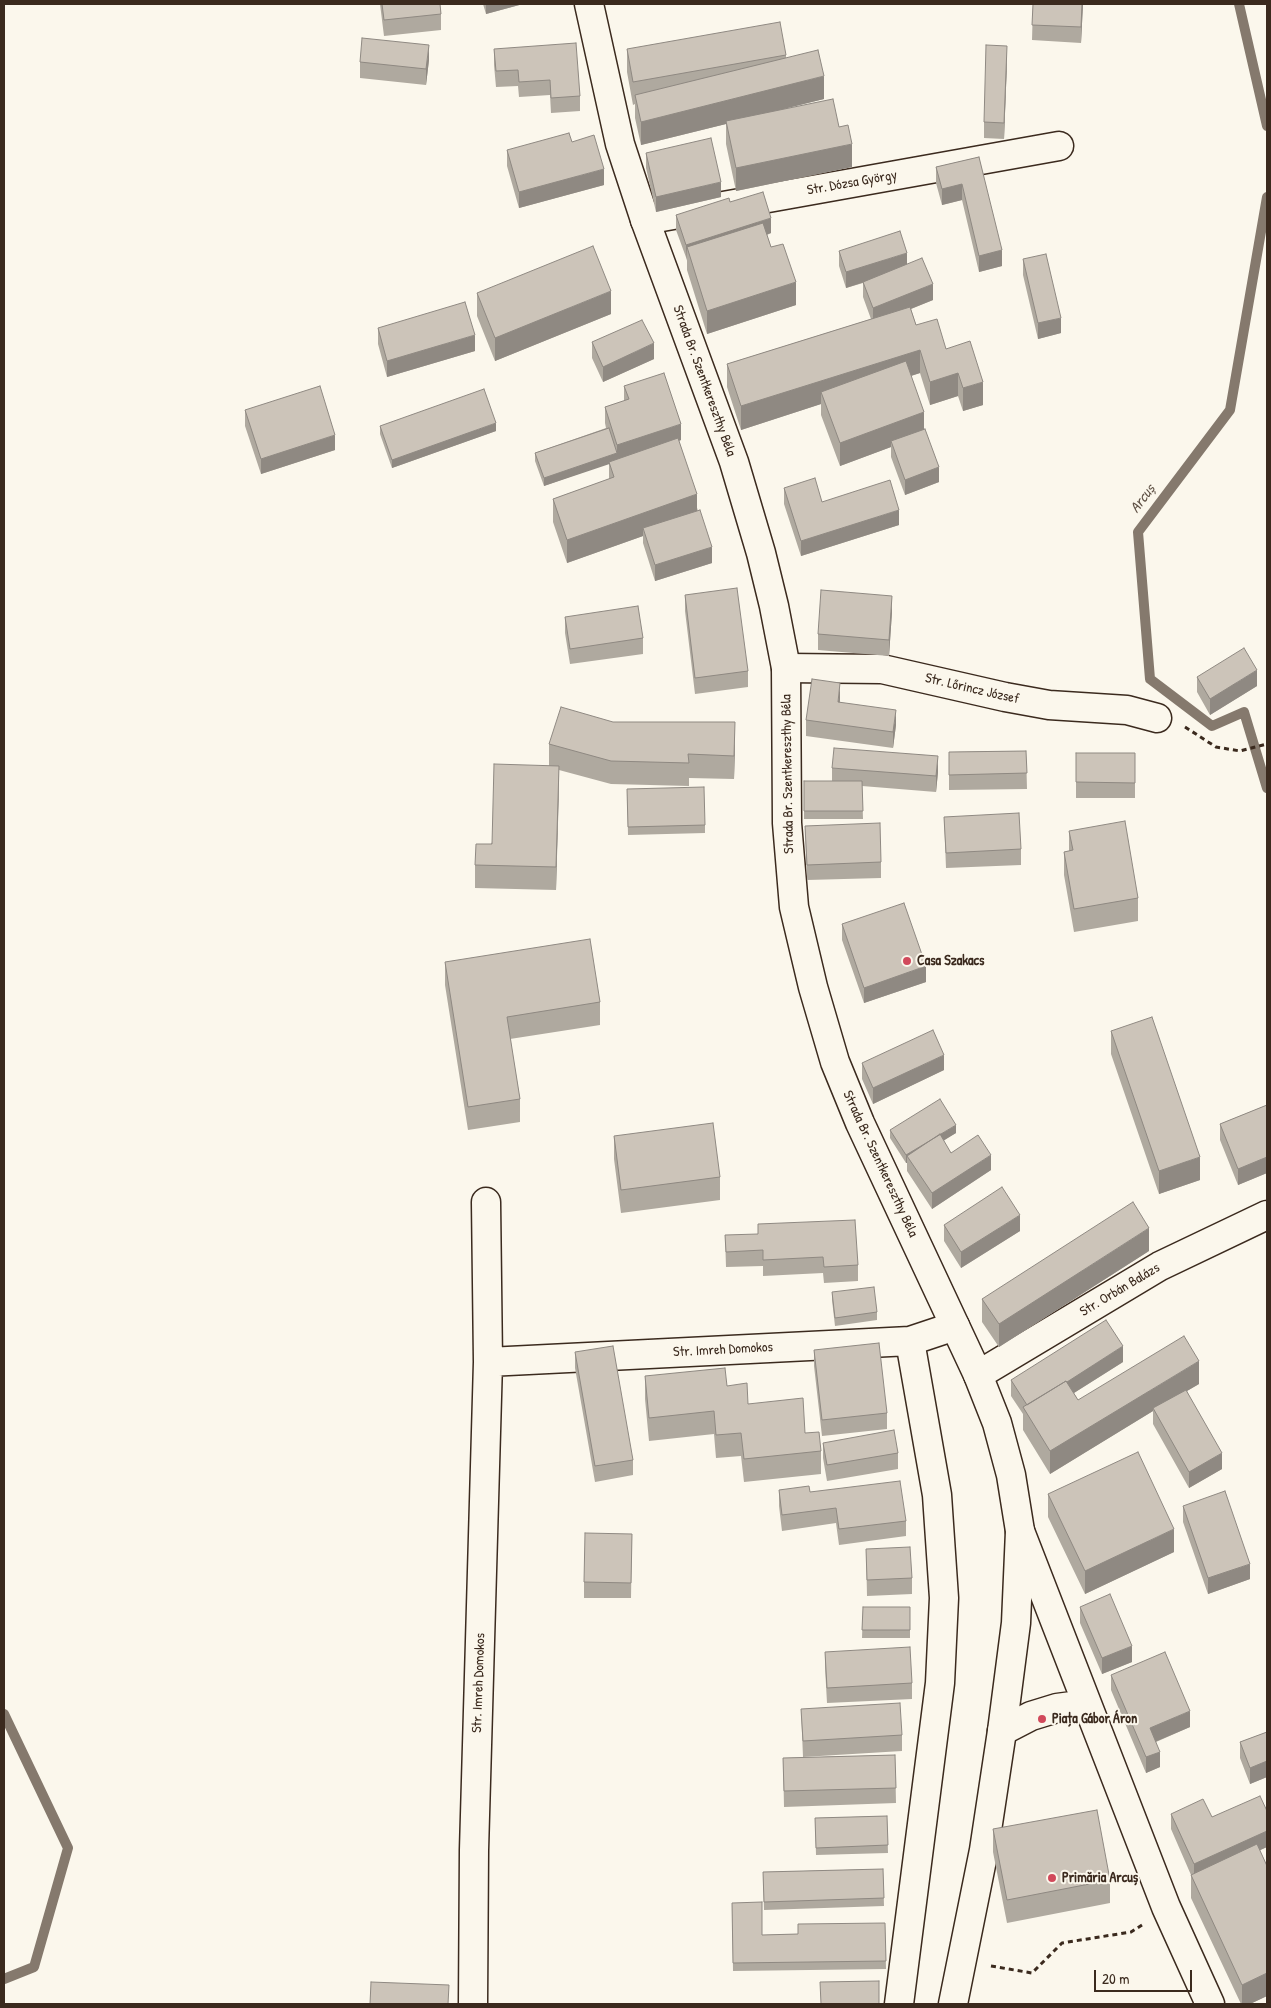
<!DOCTYPE html>
<meta charset="utf-8">
<style>
body{margin:0}
#map{position:relative;width:1271px;height:2008px;overflow:hidden;background:#fbf7ec;font-family:"Patrick Hand",sans-serif}
canvas{display:block}
.frame{position:absolute;inset:0;border:5px solid #3b2a1e;pointer-events:none}
.scale{position:absolute;left:1094px;top:1970px;width:98px;height:22px;box-sizing:border-box;border:2px solid #3b2a1e;border-top:0;padding-left:6px;font-size:15px;line-height:18px;white-space:nowrap;color:#3b2a1e;-webkit-text-stroke:4px #fbf7ec;paint-order:stroke}
</style>
<div id="map">
<canvas width="1271" height="2008"></canvas>
<div class="frame"></div>
<div class="scale">20 m</div>
</div>
<script>
const context = document.querySelector('canvas').getContext('2d');
context.lineJoin = 'round';
const toPath = rows => new Path2D(rows.map(r => 'M' + r).join(''));
function strokePath(path, color, width, dash) { context.strokeStyle = color; context.lineWidth = width; context.lineCap = dash ? 'butt' : 'round'; context.setLineDash(dash || []); context.stroke(path); }
function fill(path, color) { context.fillStyle = color; context.fill(path, 'evenodd'); }
function drawText(font, color, halo, rows, align = 'center') {
  context.font = font + ' "Patrick Hand",sans-serif'; context.lineWidth = 4; context.setLineDash([]); context.textBaseline = 'middle'; context.strokeStyle = halo; context.fillStyle = color; for (const [text, x, y, turn = 0] of rows) {
    context.save(); context.translate(x, y); context.rotate((+turn || 0) * Math.PI / 180); context.textAlign = isNaN(turn) ? turn : align; if (halo) context.strokeText(text, 0, 0); context.fillText(text, 0, 0); context.restore();
  }
}
const stream = toPath([
 [1239,4,1267,126],
 [1267,197,1230,410,1138,532,1150,679,1212,726,1244,712,1267,788],
 [4,1714,68,1848,34,1967,4,1979]
]);
const path = toPath([
 [1185,727,1216,747,1240,751,1267,744],
 [991,1966,1032,1973,1062,1943,1131,1932,1142,1925]
]);
const street = toPath([
 [645,220,1059,146],
 [786,668,882,669,1005,697,1049,705,1127,710,1157,718],
 [488,1362,910,1341,955,1326],
 [978,1375,1160,1266,1267,1215],
 [1020,1531,1166,1907,1210,2004],
 [1002,1731,1031,1716,1057,1708,1087,1704],
 [473,2004,474,1850,488,1362,486,1202],
 [899,2004,940,1683,944,1598,937,1495,910,1341]
]);
const secondary = toPath([
 [589,4,620,144,645,220,734,462,761,553,774,606,786,668,787,823,794,907,813,987,835,1062,860,1123,978,1375,997,1423,1011,1475,1020,1531,1016,1623,1002,1731,984,1850,953,2004]
]);
const wall = toPath([
 [380,4,440,4,441,14,441,30,384,36],
 [483,4,523,4,486,14],
 [1033,4,1083,4,1081,43,1032,40],
 [494,49,580,96,580,111,551,113,550,95,519,97,518,86,496,87,494,65],
 [627,49,786,55,786,58,824,99,787,108,839,127,852,167,736,191,726,144,726,124,641,145,635,118,635,104,633,105,627,72],
 [429,60,426,85,360,78,360,62],
 [1007,62,1004,139,984,138,984,122],
 [507,150,604,185,519,208,507,166],
 [646,153,721,197,656,212,646,168],
 [979,157,1002,266,979,272,962,200,942,205,936,183,936,167],
 [730,202,771,233,767,235,771,247,796,305,707,334,687,270,687,260,676,230,676,215],
 [839,251,907,264,933,300,911,309,916,325,946,349,983,405,963,411,958,396,930,405,920,373,911,376,924,429,939,482,905,495,891,457,891,447,840,466,821,415,821,404,741,430,727,387,727,364,871,319,863,297,863,283,846,288,839,266],
 [1023,259,1061,333,1038,339,1023,275],
 [477,293,611,314,495,361,477,316],
 [378,328,475,351,387,377,378,344],
 [592,342,654,359,603,382,592,358],
 [624,386,681,440,679,441,712,563,655,581,643,543,643,536,567,563,553,522,553,499,609,479,609,463,544,486,535,461,535,453,606,428,605,423,605,407,624,401],
 [245,410,335,450,261,474,245,426],
 [380,426,496,431,392,468,380,434],
 [784,488,822,502,899,525,801,556,784,504],
 [685,595,748,671,748,687,695,694,685,611],
 [892,612,889,656,818,650,818,634],
 [565,617,643,638,643,654,570,664,565,633],
 [1197,677,1257,686,1210,715,1197,692],
 [840,699,840,702,896,725,893,748,806,736,806,720],
 [613,722,735,745,734,779,689,778,689,786,611,784,559,770,556,890,475,888,475,865,549,766,549,744],
 [1026,751,1027,789,949,790,949,752],
 [1076,753,1135,753,1135,798,1076,798],
 [832,768,938,772,936,792,862,786,863,819,804,819,804,781,832,781],
 [627,789,705,825,705,833,628,835],
 [944,817,1021,849,1021,865,946,868],
 [805,826,881,862,881,878,807,880],
 [1069,831,1138,898,1138,921,1074,932,1064,875,1064,852,1069,851],
 [842,924,926,982,864,1003,842,940],
 [445,962,600,1002,600,1025,510,1039,520,1099,520,1122,468,1130,445,985],
 [1111,1031,1200,1180,1159,1194,1111,1054],
 [862,1063,944,1070,873,1104,862,1079],
 [1267,1105,1267,1173,1238,1185,1220,1140,1220,1124],
 [890,1130,956,1133,943,1140,951,1153,991,1170,932,1209,907,1171,907,1163,906,1163,890,1138],
 [614,1136,720,1177,720,1200,621,1213,614,1159],
 [944,1225,1020,1231,961,1268,944,1241],
 [725,1235,858,1265,858,1281,824,1283,823,1273,763,1276,763,1266,726,1267],
 [1149,1251,999,1347,982,1322,982,1299],
 [832,1292,877,1312,877,1320,835,1326,832,1300],
 [814,1350,887,1413,887,1429,822,1436,814,1366],
 [575,1352,633,1460,633,1475,595,1482,575,1368],
 [1123,1362,1074,1393,1078,1400,1199,1384,1187,1391,1222,1469,1189,1488,1153,1424,1153,1411,1050,1474,1023,1430,1023,1414,1011,1396,1011,1380],
 [645,1376,727,1386,748,1404,805,1433,821,1451,821,1474,744,1482,741,1456,716,1458,714,1434,649,1441,645,1399],
 [823,1443,898,1453,898,1469,827,1481,823,1458],
 [779,1490,810,1492,906,1521,906,1536,839,1545,836,1523,782,1531,779,1506],
 [1048,1494,1174,1552,1085,1594,1048,1517],
 [1183,1506,1250,1579,1208,1594,1183,1522],
 [632,1534,631,1598,584,1598,584,1582],
 [866,1549,912,1578,912,1594,867,1596],
 [863,1607,910,1607,910,1638,862,1638],
 [1080,1607,1132,1662,1102,1674,1080,1623],
 [825,1652,912,1683,912,1699,827,1703,825,1667],
 [1111,1675,1190,1727,1156,1742,1160,1767,1146,1773,1111,1690],
 [801,1709,902,1735,902,1751,803,1757],
 [1267,1732,1267,1777,1250,1784,1240,1758,1240,1742],
 [895,1755,896,1803,784,1807,783,1758],
 [1267,1811,1267,1847,1260,1850,1267,1866,1267,1996,1250,2004,1241,2004,1191,1898,1191,1875,1171,1829,1171,1814,1212,1817],
 [887,1816,888,1853,816,1855,815,1818],
 [993,1829,1110,1880,1110,1903,1007,1923,993,1852],
 [883,1869,884,1906,764,1910,763,1872],
 [732,1903,762,1935,798,1934,885,1923,886,1969,733,1971]
]);
const shadedWall = toPath([
 [486,4,523,4,486,14],
 [1082,4,1083,4,1081,43,1081,27],
 [429,45,429,60,426,85,426,69],
 [1007,46,1007,62,1004,139,1004,123],
 [824,76,824,99,727,123,726,121,726,124,641,145,641,122],
 [852,144,852,167,736,191,736,168],
 [604,169,604,185,519,208,519,192],
 [721,182,721,197,656,212,656,197],
 [962,184,962,200,942,205,942,189],
 [771,218,771,233,691,259,687,247,686,261,686,245],
 [1002,250,1002,266,979,272,979,256],
 [907,253,907,268,846,288,846,272],
 [796,282,796,305,707,334,707,311],
 [933,284,933,300,873,324,873,308],
 [611,291,611,314,495,361,495,338],
 [1061,318,1061,333,1038,339,1038,323],
 [475,335,475,351,387,377,387,361],
 [654,343,654,359,603,382,603,367],
 [920,350,920,373,825,403,821,392,821,404,741,430,741,406],
 [958,373,958,396,930,405,930,382],
 [983,382,983,405,963,411,963,388],
 [924,412,924,435,891,441,891,447,840,466,840,443],
 [496,423,496,431,392,468,392,460],
 [681,424,681,440,544,486,544,478,617,453,617,445],
 [335,435,335,450,261,474,261,459],
 [939,467,939,482,905,495,905,480],
 [697,494,697,517,643,528,643,536,567,563,567,540],
 [899,510,899,525,801,556,801,541],
 [712,547,712,563,655,581,655,565],
 [892,596,892,612,889,656,889,640],
 [1257,670,1257,686,1210,715,1210,699],
 [840,683,840,699,838,717,838,702],
 [896,710,896,725,893,748,893,732],
 [735,722,735,745,734,779,734,756],
 [938,756,938,772,936,792,936,776],
 [559,766,559,789,556,890,556,867],
 [926,966,926,982,864,1003,864,988],
 [944,1055,944,1070,873,1104,873,1088],
 [956,1125,956,1133,911,1161,907,1156,907,1163,906,1163,906,1155],
 [991,1155,991,1170,932,1209,932,1193],
 [1200,1157,1200,1180,1159,1194,1159,1171],
 [1267,1157,1267,1173,1238,1185,1238,1169],
 [1020,1215,1020,1231,961,1268,961,1252],
 [1149,1228,1149,1251,999,1347,999,1324],
 [1123,1346,1123,1362,1031,1420,1028,1406],
 [1199,1361,1199,1384,1154,1410,1153,1408,1153,1411,1050,1474,1050,1451],
 [1222,1453,1222,1469,1189,1488,1189,1472],
 [1174,1529,1174,1552,1085,1594,1085,1571],
 [1250,1564,1250,1579,1208,1594,1208,1578],
 [1132,1646,1132,1662,1102,1674,1102,1658],
 [1190,1711,1190,1727,1150,1744,1150,1728],
 [1160,1752,1160,1767,1146,1773,1146,1757],
 [1267,1761,1267,1777,1250,1784,1250,1768],
 [1267,1831,1267,1847,1194,1880,1194,1864],
 [1267,1973,1267,1996,1250,2004,1242,2004,1242,1985]
]);
const building = toPath([
 [382,4,440,4,441,14,384,20,382,4],
 [1033,4,1082,4,1081,27,1032,25,1033,4],
 [780,22,786,55,633,82,627,49,780,22],
 [362,38,429,45,426,69,360,62,362,38],
 [576,43,580,96,551,98,550,80,519,82,518,70,496,71,494,49,576,43],
 [986,45,1007,46,1004,123,984,122,986,45],
 [818,50,824,76,641,122,635,95,818,50],
 [833,99,839,127,848,125,852,144,736,168,726,121,833,99],
 [569,133,572,142,594,135,604,169,519,192,507,150,569,133],
 [711,138,721,182,656,197,646,153,711,138],
 [979,157,1002,250,979,256,962,184,942,189,936,167,979,157],
 [763,192,771,218,686,245,676,215,729,198,730,202,763,192],
 [763,223,771,247,783,244,796,282,707,311,687,247,763,223],
 [900,231,907,253,846,272,839,251,900,231],
 [593,246,611,291,495,338,477,293,593,246],
 [1046,254,1061,318,1038,323,1023,259,1046,254],
 [922,258,933,284,873,308,863,282,922,258],
 [465,302,475,335,387,361,378,328,465,302],
 [910,307,916,325,937,319,946,349,970,341,983,382,963,388,958,373,930,382,920,350,741,406,727,364,910,307],
 [642,320,654,343,603,367,592,342,642,320],
 [906,361,924,412,840,443,821,392,906,361],
 [664,373,681,424,617,445,605,407,629,399,624,386,664,373],
 [320,386,335,435,261,459,245,410,320,386],
 [484,389,496,423,392,460,380,426,484,389],
 [609,428,617,453,544,478,535,453,609,428],
 [925,429,939,467,905,480,891,441,925,429],
 [678,438,697,494,567,540,553,499,614,477,609,462,678,438],
 [815,478,822,502,890,480,899,510,801,541,784,488,815,478],
 [700,510,712,547,655,565,643,528,700,510],
 [737,588,748,671,695,678,685,595,737,588],
 [821,590,892,596,889,640,818,634,821,590],
 [638,606,643,638,570,649,565,617,638,606],
 [1244,648,1257,670,1210,699,1197,677,1244,648],
 [812,679,840,683,838,702,896,710,893,732,806,720,812,679],
 [561,707,613,722,735,722,734,756,688,754,689,763,611,761,549,744,561,707],
 [834,748,938,756,936,776,832,768,834,748],
 [1026,751,1027,773,949,775,949,752,1026,751],
 [1076,753,1135,753,1135,783,1076,782,1076,753],
 [494,764,559,766,556,867,475,865,476,844,492,844,494,764],
 [804,781,862,781,863,811,804,811,804,781],
 [704,787,705,825,628,827,627,789,704,787],
 [1019,813,1021,849,946,853,944,817,1019,813],
 [1125,821,1138,898,1074,909,1064,852,1073,850,1069,831,1125,821],
 [880,823,881,862,807,865,805,826,880,823],
 [904,903,926,966,864,988,842,924,904,903],
 [590,939,600,1002,507,1017,520,1099,468,1107,445,962,590,939],
 [1152,1017,1200,1157,1159,1171,1111,1031,1152,1017],
 [933,1030,944,1055,873,1088,862,1063,933,1030],
 [940,1099,956,1125,906,1155,890,1130,940,1099],
 [1267,1105,1267,1157,1238,1169,1220,1124,1267,1105],
 [713,1123,720,1177,621,1190,614,1136,713,1123],
 [940,1134,951,1153,978,1135,991,1155,932,1193,907,1156,940,1134],
 [1002,1187,1020,1215,961,1252,944,1225,1002,1187],
 [1133,1202,1149,1228,999,1324,982,1299,1133,1202],
 [855,1220,858,1265,824,1267,823,1257,763,1260,763,1250,726,1252,725,1235,758,1234,758,1224,855,1220],
 [874,1287,877,1312,835,1318,832,1292,874,1287],
 [1106,1320,1123,1346,1067,1382,1066,1381,1027,1405,1011,1380,1106,1320],
 [1184,1336,1199,1361,1050,1451,1023,1407,1066,1381,1078,1400,1184,1336],
 [879,1343,887,1413,822,1420,814,1350,879,1343],
 [613,1346,633,1460,595,1466,575,1352,613,1346],
 [725,1368,727,1386,747,1383,748,1404,803,1398,805,1433,819,1432,821,1451,744,1459,741,1433,716,1435,714,1411,649,1418,645,1376,725,1368],
 [1186,1390,1222,1453,1189,1472,1153,1408,1186,1390],
 [894,1430,898,1453,827,1465,823,1443,894,1430],
 [1138,1452,1174,1529,1085,1571,1048,1494,1138,1452],
 [900,1481,906,1521,839,1529,836,1508,782,1515,779,1490,809,1486,810,1492,900,1481],
 [1225,1491,1250,1564,1208,1578,1183,1506,1225,1491],
 [585,1533,632,1534,631,1583,584,1582,585,1533],
 [910,1547,912,1578,867,1580,866,1549,910,1547],
 [1110,1594,1132,1646,1102,1658,1080,1607,1110,1594],
 [863,1607,910,1607,910,1630,862,1630,863,1607],
 [910,1647,912,1683,827,1688,825,1652,910,1647],
 [1165,1652,1190,1711,1150,1728,1160,1752,1146,1757,1111,1675,1165,1652],
 [900,1703,902,1735,803,1741,801,1709,900,1703],
 [1267,1732,1267,1761,1250,1768,1240,1742,1267,1732],
 [895,1755,896,1788,784,1791,783,1758,895,1755],
 [1260,1796,1267,1811,1267,1831,1194,1864,1171,1814,1203,1799,1212,1817,1260,1796],
 [1097,1810,1110,1880,1007,1900,993,1829,1097,1810],
 [887,1816,888,1845,816,1848,815,1818,887,1816],
 [1257,1844,1267,1866,1267,1973,1242,1985,1191,1875,1257,1844],
 [883,1869,884,1898,764,1902,763,1872,883,1869],
 [762,1902,762,1935,798,1934,798,1924,885,1923,886,1961,733,1963,732,1903,762,1902],
 [879,1981,879,2004,821,2004,820,1982,879,1981],
 [371,1982,449,1985,448,2004,370,2004,371,1982]
]);
const markers = [
 [907,961,5,"#d1495b"],
 [1042,1719,5,"#d1495b"],
 [1052,1878,5,"#d1495b"]
];
const streetNames = [
 ["Str. Dózsa György",852,183,-10],
 ["Strada Br. Szentkereszthy Béla",704,381,70],
 ["Str. Lőrincz József",972,689,13],
 ["Strada Br. Szentkereszthy Béla",788,774,-91],
 ["Strada Br. Szentkereszthy Béla",880,1164,65],
 ["Str. Orbán Balázs",1120,1290,-31],
 ["Str. Imreh Domokos",723,1350,-3],
 ["Str. Imreh Domokos",479,1683,-88]
];
const poiNames = [
 ["Casa Szakacs",917,961],
 ["Piața Gábor Áron",1052,1719],
 ["Primăria Arcuș",1062,1878]
];
const waterNames = [
 ["Arcuș",1143,499,-53]
];
strokePath(stream, '#85796d', 10);
strokePath(street, '#3b2a1e', 31);
strokePath(secondary, '#3b2a1e', 31);
strokePath(path, '#3b2a1e', 3, [5, 4]);
strokePath(street, '#fbf7ec', 28);
strokePath(secondary, '#fbf7ec', 28);
fill(wall, '#afa99f');
fill(shadedWall, '#8f8982');
fill(building, '#ccc4b9');
strokePath(building, '#8f8982', 1);
for (const [x, y, r, color] of markers) { const dot = new Path2D(); dot.arc(x, y, r, 0, 2 * Math.PI); context.fillStyle = color; context.fill(dot); strokePath(dot, '#fbf7ec', 2); }
drawText('14px', '#3b2a1e', '#fbf7ec', streetNames);
drawText('bold 14px', '#3b2a1e', '#fbf7ec', poiNames, 'left');
drawText('italic 15px', '#605246', '#fbf7ec', waterNames);
</script>
